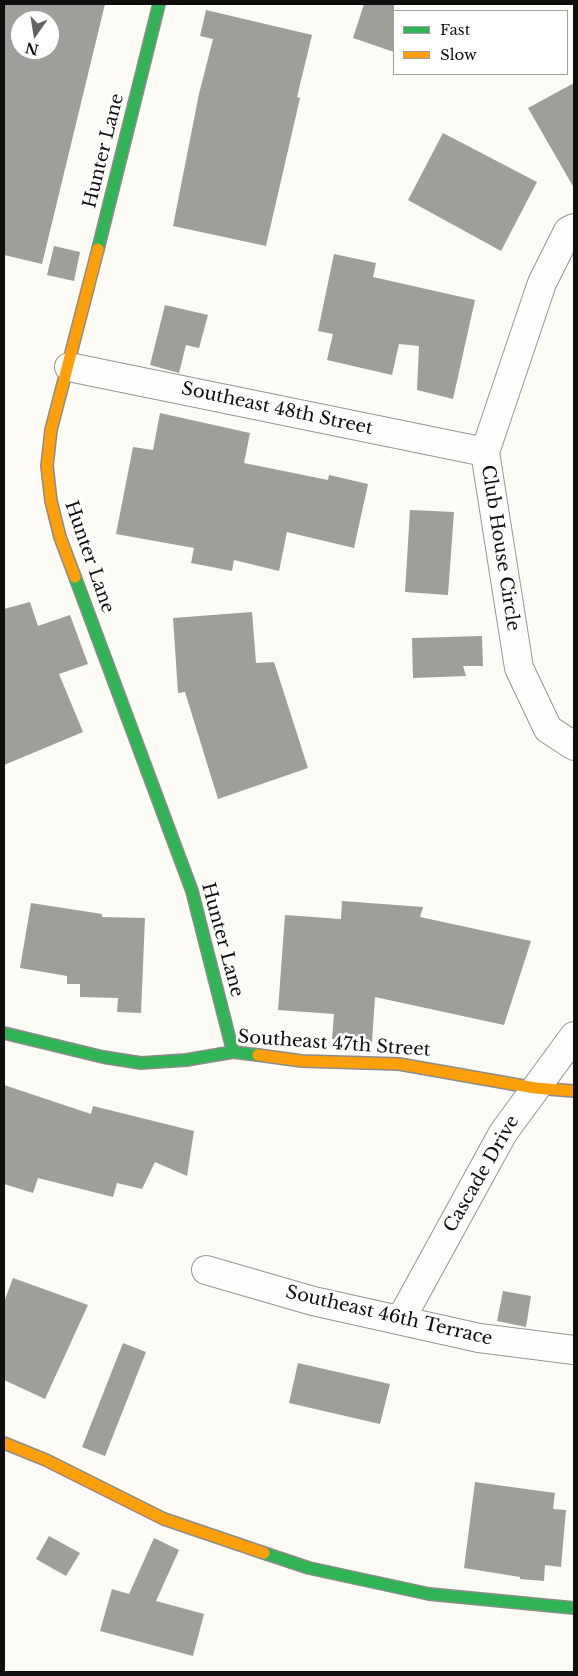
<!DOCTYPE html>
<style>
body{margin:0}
#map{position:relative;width:578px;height:1676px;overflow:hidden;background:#fcfbf5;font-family:"Libre Baskerville",serif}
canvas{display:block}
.frame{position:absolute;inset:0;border:5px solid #0f0f0f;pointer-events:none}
.legend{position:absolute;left:393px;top:10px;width:175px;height:65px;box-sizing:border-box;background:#fff;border:1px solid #9f9f9f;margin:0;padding:6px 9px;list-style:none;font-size:15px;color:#0f0f0f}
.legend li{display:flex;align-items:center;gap:10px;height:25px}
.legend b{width:25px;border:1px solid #9f9f9f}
.north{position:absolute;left:10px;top:10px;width:50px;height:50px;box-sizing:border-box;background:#fff;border:1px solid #9f9f9f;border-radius:50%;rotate:193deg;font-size:14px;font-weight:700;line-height:20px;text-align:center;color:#0f0f0f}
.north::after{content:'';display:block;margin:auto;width:18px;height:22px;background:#626260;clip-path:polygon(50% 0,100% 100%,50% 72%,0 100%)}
</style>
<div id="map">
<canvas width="578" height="1676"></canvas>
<div class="frame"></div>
<ul class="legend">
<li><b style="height:6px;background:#30b455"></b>Fast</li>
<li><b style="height:6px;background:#ff9f0a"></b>Slow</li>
</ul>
<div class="north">N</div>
</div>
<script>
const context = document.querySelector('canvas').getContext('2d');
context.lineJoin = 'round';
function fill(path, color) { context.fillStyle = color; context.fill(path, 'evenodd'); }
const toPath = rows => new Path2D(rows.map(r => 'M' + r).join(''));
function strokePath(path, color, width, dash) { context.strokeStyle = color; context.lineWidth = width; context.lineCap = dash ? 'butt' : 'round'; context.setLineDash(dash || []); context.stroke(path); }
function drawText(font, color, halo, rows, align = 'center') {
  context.font = font + ' "Libre Baskerville",serif'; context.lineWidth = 5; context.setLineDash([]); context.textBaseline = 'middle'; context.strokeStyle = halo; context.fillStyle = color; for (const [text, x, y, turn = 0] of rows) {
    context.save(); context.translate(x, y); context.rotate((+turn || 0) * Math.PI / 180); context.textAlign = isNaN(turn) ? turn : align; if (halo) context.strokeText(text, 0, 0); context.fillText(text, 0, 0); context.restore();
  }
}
const building = toPath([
 [4,4,105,4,42,264,4,255],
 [20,20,50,20,50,50,20,50],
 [364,4,394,4,394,52,353,38],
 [206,10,312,35,297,97,300,98,266,246,173,226,199,94,213,39,200,36],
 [574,83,574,188,528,108],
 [443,133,537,182,501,251,408,200],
 [54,246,80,252,74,281,47,275],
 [334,254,376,263,373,277,475,300,453,399,417,390,419,346,399,344,392,375,327,360,333,334,318,331],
 [165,305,208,315,199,348,186,345,179,373,150,365],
 [160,413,250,433,244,463,328,480,329,475,368,484,354,548,287,532,279,571,234,560,232,571,191,563,194,548,116,534,133,447,153,450],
 [410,510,454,512,448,595,405,592],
 [30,602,38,626,70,615,88,664,59,674,83,732,4,765,4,609],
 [252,612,256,663,274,662,308,768,218,799,185,692,178,693,173,618],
 [482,636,483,666,463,666,466,676,413,678,412,638],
 [342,901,423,907,420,917,531,941,504,1025,375,997,372,1042,332,1039,334,1014,278,1010,285,915,341,919],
 [31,903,102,914,102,917,145,918,141,1013,117,1012,118,998,80,997,80,984,67,984,67,976,20,968],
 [4,1085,91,1114,93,1106,194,1131,187,1176,155,1162,142,1189,117,1183,113,1197,38,1178,33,1193,4,1184],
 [13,1278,88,1305,45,1399,4,1380,4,1302],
 [503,1291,531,1296,526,1327,497,1321],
 [123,1343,146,1352,105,1456,82,1447],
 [298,1363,390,1384,380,1424,289,1403],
 [475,1482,555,1493,553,1509,566,1510,561,1567,545,1565,544,1581,520,1579,520,1577,464,1568],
 [49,1536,80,1553,66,1576,36,1559],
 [154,1538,179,1550,156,1601,204,1614,193,1656,100,1631,112,1589,129,1594]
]);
const street = toPath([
 [574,228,568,231,542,283,485,452,519,668,548,729,574,746],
 [69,367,485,452],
 [206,1270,313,1301,479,1338,574,1350],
 [401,1319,503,1133,574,1036]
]);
const fast = toPath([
 [98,249,159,4],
 [75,577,192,891,233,1052],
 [4,1033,103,1057,141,1063,186,1060,233,1052,258,1055],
 [264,1553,309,1568,429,1594,574,1608]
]);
const slow = toPath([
 [75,577,60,537,51,501,47,466,51,430,98,249],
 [258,1055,302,1061,399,1064,535,1088,574,1091],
 [4,1443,46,1460,164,1519,264,1553]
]);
const streetNames = [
 ["Hunter Lane",104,151,-76],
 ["Southeast 48th Street",277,409,12],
 ["Club House Circle",500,548,81],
 ["Hunter Lane",89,557,71],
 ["Hunter Lane",222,940,75],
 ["Southeast 47th Street",334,1044,4],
 ["Cascade Drive",482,1174,-60],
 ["Southeast 46th Terrace",389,1316,13]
];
fill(building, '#a09e9a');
strokePath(street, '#969593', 30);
strokePath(fast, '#8c8c89', 14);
strokePath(slow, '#8c8c89', 14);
strokePath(street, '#fffefe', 28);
strokePath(fast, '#30b455', 11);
strokePath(slow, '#ff9f0a', 11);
drawText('18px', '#0f0f0f', '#fff', streetNames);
</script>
